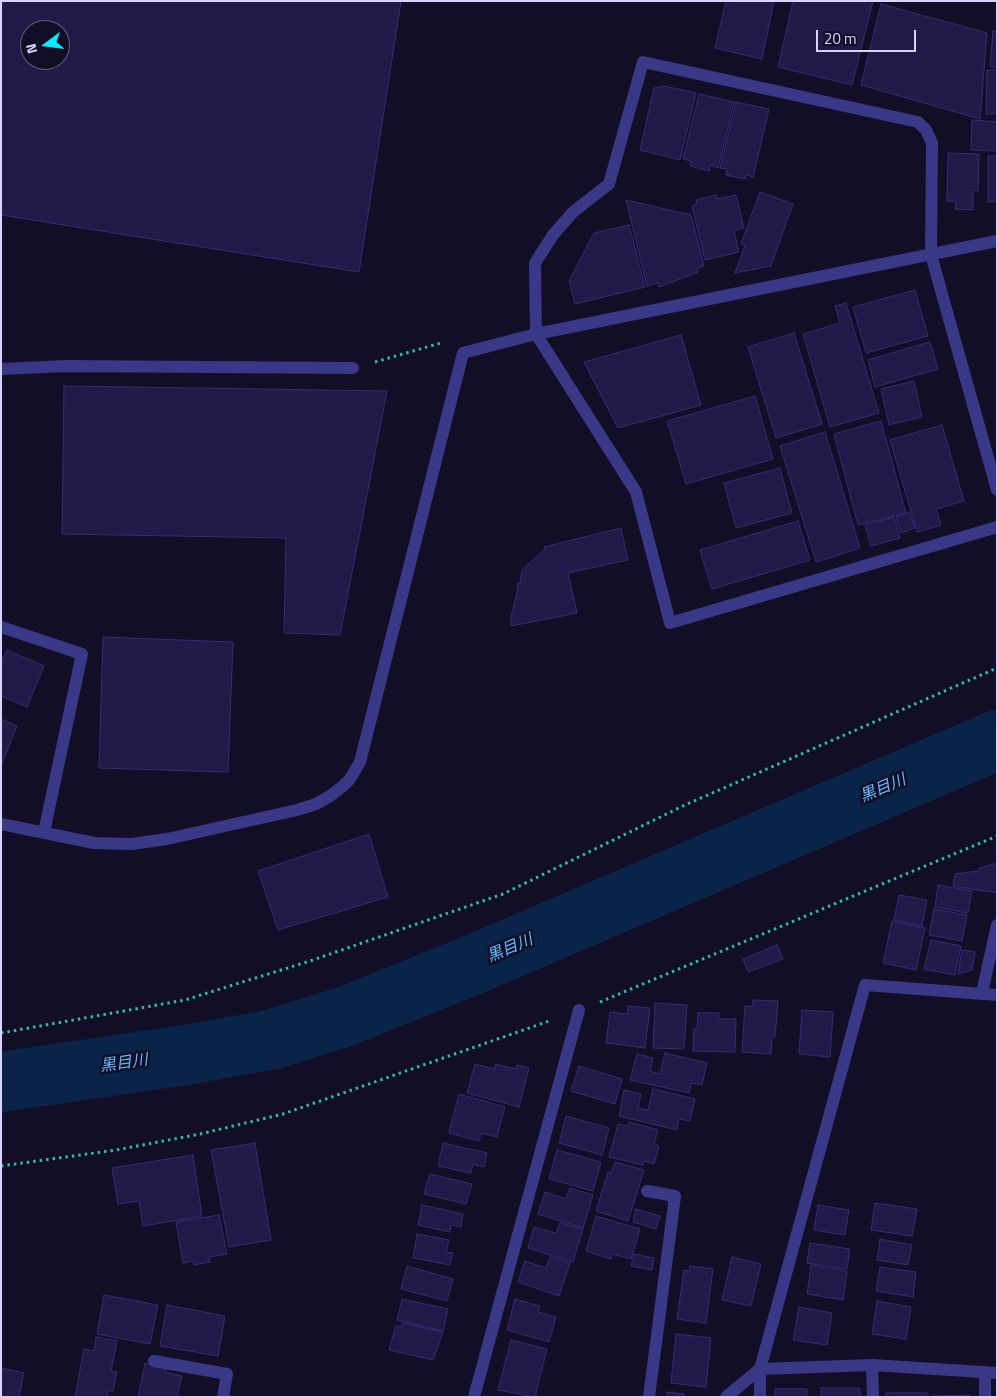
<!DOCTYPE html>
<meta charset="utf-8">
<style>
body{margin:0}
#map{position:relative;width:998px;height:1398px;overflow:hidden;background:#110e26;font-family:"Titillium Web",sans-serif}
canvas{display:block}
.frame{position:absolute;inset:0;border:2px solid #d7d4ff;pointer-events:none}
.north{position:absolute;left:20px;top:20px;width:50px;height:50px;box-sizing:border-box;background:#110e26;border:1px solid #605d7d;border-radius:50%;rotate:255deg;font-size:14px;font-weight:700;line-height:20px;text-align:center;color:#d7d4ff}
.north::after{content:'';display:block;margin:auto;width:18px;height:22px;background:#00efff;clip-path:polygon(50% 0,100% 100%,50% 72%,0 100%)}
.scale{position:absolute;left:816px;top:30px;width:100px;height:22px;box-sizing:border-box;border:2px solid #d7d4ff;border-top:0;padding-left:6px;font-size:15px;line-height:18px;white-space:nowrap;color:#d7d4ff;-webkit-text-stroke:4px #110e26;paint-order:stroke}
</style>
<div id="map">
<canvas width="998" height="1398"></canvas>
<div class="frame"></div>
<div class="north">N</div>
<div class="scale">20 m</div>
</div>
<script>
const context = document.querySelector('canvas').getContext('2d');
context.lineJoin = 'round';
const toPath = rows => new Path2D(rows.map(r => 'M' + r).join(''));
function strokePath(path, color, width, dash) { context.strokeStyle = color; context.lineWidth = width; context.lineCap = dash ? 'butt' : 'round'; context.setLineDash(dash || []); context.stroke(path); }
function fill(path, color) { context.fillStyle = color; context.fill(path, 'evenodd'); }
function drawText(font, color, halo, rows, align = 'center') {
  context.font = font + ' "Titillium Web","Noto Sans JP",sans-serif'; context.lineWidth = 5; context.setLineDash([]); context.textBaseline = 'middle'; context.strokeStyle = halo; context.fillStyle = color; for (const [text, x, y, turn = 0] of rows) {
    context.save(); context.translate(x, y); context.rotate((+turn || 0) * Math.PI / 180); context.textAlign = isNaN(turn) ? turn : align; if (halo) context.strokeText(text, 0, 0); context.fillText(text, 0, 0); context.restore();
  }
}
const river = toPath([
 [1,1082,179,1056,270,1040,344,1017,482,961,997,740]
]);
const building = toPath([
 [1,1,401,1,359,272,1,215,1,1],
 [30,30,60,30,60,60,30,60,30,30],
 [726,1,774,1,762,59,715,48,726,1],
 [793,1,873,1,852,85,778,67,793,1],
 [881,4,987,33,980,119,861,85,881,4],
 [993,31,997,31,997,67,990,67,993,31],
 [987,70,997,70,997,114,986,114,987,70],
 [664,86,696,93,680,160,640,150,654,88,664,86],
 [699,94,734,102,718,168,710,165,709,171,690,166,691,161,683,159,699,94],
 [736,102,769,109,753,177,746,175,745,179,726,175,727,169,720,168,736,102],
 [972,120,997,122,997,151,971,150,972,120],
 [948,153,979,154,978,191,973,190,973,210,955,209,956,201,947,201,948,153],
 [988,156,997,156,997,202,988,202,988,156],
 [760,192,793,204,771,266,735,273,745,246,741,244,760,192],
 [716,195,717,199,736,195,744,228,734,231,739,252,705,260,692,206,697,204,696,200,716,195],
 [626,200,691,215,704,266,697,268,698,272,659,287,658,283,647,286,626,200],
 [629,225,645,287,575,304,569,281,594,233,629,225],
 [915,290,928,336,866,353,853,307,915,290],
 [846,303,879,413,830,427,803,334,840,323,835,306,846,303],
 [794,333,822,424,776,438,748,347,794,333],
 [681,335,701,405,618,428,584,362,681,335],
 [930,342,938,369,875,387,868,360,930,342],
 [914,381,922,417,889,425,881,389,914,381],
 [64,386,387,391,340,635,284,633,286,538,62,534,64,386],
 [755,396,773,459,686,484,667,421,755,396],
 [881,421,906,513,858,525,834,434,881,421],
 [942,425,964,501,936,509,941,525,917,532,890,440,942,425],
 [825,432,860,548,816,562,780,446,825,432],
 [780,468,792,513,736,528,724,483,780,468],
 [909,512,915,528,901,533,896,517,909,512],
 [894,517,900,538,871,546,865,525,894,517],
 [798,521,810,560,712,589,700,550,798,521],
 [621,528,628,560,568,573,577,613,511,626,511,617,518,589,517,584,520,583,522,570,545,549,544,547,621,528],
 [103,637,233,642,228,772,99,768,103,637],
 [7,650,44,666,27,707,1,696,1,663,7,650],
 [1,719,17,726,1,766,1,719],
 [369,834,388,897,278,930,258,871,369,834],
 [997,863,997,893,953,886,955,874,978,871,980,868,997,863],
 [938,885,972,891,968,913,935,907,938,885],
 [899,895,927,900,922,926,894,920,899,895],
 [934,909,967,915,962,941,929,935,934,909],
 [892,921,925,928,916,970,883,963,892,921],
 [931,940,961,946,955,975,924,969,931,940],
 [777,945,783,959,748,972,743,959,777,945],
 [962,950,975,952,972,970,958,974,962,950],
 [753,1000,778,1001,775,1037,772,1037,771,1054,742,1052,745,1006,753,1006,753,1000],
 [655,1003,687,1005,684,1049,653,1048,655,1003],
 [628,1006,650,1008,645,1048,606,1043,610,1012,627,1014,628,1006],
 [802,1010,833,1012,830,1057,799,1054,802,1010],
 [698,1013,719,1013,718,1019,736,1019,735,1052,693,1051,694,1029,697,1029,698,1013],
 [665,1053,707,1063,702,1085,691,1083,689,1093,630,1080,637,1054,653,1058,650,1071,660,1074,665,1053],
 [475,1064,495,1069,495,1064,516,1069,517,1065,529,1068,519,1107,467,1093,475,1064],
 [579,1066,622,1079,615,1104,571,1091,579,1066],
 [653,1089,695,1099,690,1121,679,1119,677,1130,619,1116,624,1090,641,1094,638,1108,648,1110,653,1089],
 [459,1094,505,1107,497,1137,481,1133,479,1141,449,1133,459,1094],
 [566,1116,609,1128,602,1155,559,1143,566,1116],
 [629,1122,658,1130,654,1144,659,1146,654,1164,644,1161,643,1165,609,1157,618,1124,628,1126,629,1122],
 [255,1143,271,1240,229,1247,211,1150,255,1143],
 [443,1143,487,1153,484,1167,473,1164,471,1173,438,1166,443,1143],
 [557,1150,601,1162,593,1191,549,1179,557,1150],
 [193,1155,202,1216,143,1226,139,1201,118,1204,112,1168,193,1155],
 [615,1162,644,1170,628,1221,596,1211,608,1172,611,1173,615,1162],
 [430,1174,472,1184,466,1204,424,1194,430,1174],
 [570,1188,593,1195,583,1228,538,1214,545,1192,566,1199,570,1188],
 [875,1203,917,1209,912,1236,871,1230,875,1203],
 [422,1205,463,1214,461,1227,451,1225,450,1232,418,1225,422,1205],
 [818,1205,849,1210,845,1235,814,1230,818,1205],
 [636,1209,660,1216,656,1229,633,1222,636,1209],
 [219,1215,227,1254,209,1257,210,1262,194,1265,193,1261,183,1263,176,1222,219,1215],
 [596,1216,640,1229,631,1259,612,1254,611,1259,586,1251,596,1216],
 [560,1223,583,1229,573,1262,528,1248,534,1227,556,1233,560,1223],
 [417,1234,449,1240,446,1252,453,1253,450,1265,413,1258,417,1234],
 [880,1239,912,1245,908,1265,877,1260,880,1239],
 [810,1243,850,1249,847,1269,807,1263,810,1243],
 [634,1254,654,1258,652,1270,631,1266,634,1254],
 [550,1257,570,1263,559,1296,518,1282,525,1261,546,1268,550,1257],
 [732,1257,761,1264,751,1306,722,1300,732,1257],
 [811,1265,847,1271,843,1300,807,1294,811,1265],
 [407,1266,453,1279,447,1301,401,1289,407,1266],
 [690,1266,713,1269,706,1323,677,1319,684,1270,689,1271,690,1266],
 [880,1267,916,1272,913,1297,876,1291,880,1267],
 [104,1295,158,1305,150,1344,97,1334,104,1295],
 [402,1299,448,1309,443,1331,397,1320,402,1299],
 [515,1299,540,1306,538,1312,556,1317,549,1342,507,1330,515,1299],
 [877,1301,911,1307,906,1339,872,1334,877,1301],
 [167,1305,225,1316,218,1356,160,1346,167,1305],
 [799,1307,832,1313,827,1345,793,1340,799,1307],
 [403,1323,443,1332,433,1360,389,1350,396,1325,402,1327,403,1323],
 [676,1334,711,1338,706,1387,671,1383,676,1334],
 [96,1337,117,1341,111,1371,117,1372,113,1391,108,1391,107,1397,75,1397,84,1349,94,1351,96,1337],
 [511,1340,547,1349,535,1397,498,1390,511,1340],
 [145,1363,166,1368,165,1372,182,1376,177,1397,138,1397,145,1363],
 [1,1368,24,1373,19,1397,1,1397,1,1368],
 [821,1388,860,1388,860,1397,821,1397,821,1388],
 [775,1389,807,1389,807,1397,775,1397,775,1389],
 [667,1392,684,1394,684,1397,667,1397,667,1392],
 [886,1393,928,1393,928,1397,885,1397,886,1393],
 [969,1395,969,1397,932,1397,932,1396,969,1395]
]);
const path = toPath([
 [375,362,441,343],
 [600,1002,997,836],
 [1,1033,185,1000,310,961,503,894,685,805,997,668],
 [1,1166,116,1150,200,1134,283,1114,552,1020]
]);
const minor = toPath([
 [1,369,65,366,353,368],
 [997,490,931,255,932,143,926,130,918,122,643,62,609,184,573,212,553,235,535,263,536,334,636,492,670,623,997,527],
 [1,627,82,654,44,832],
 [1,824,94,843,132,844,167,839,297,810,316,804,330,796,343,786,350,779,360,762,463,353,536,334,997,241],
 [982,993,997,925],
 [647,1191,675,1196,649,1397],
 [154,1361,227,1374,223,1397],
 [872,1365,873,1397],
 [985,1373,985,1397],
 [474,1397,579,1010],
 [726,1397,760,1369,872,1365,997,1373],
 [760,1397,760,1369,865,985,997,995]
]);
const waterNames = [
 ["黒目川",883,789,-23],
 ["黒目川",510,949,-23],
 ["黒目川",124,1064,-8]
];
strokePath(river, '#0a2449', 60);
fill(building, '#211948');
strokePath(building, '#372b75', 1);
strokePath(path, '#2bbcae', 3, [2.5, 4]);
strokePath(minor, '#383887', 12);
drawText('italic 16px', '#62bcff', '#110e26', waterNames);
</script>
